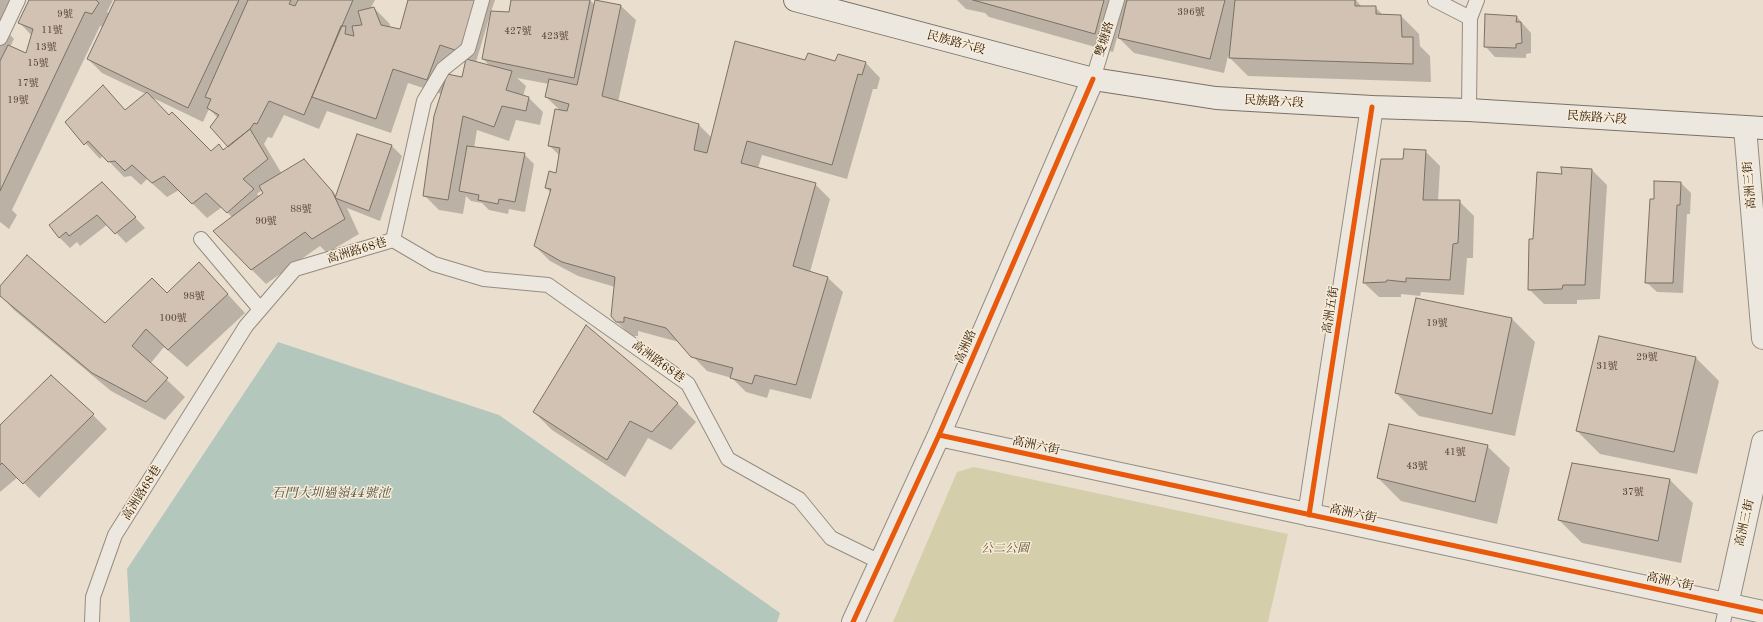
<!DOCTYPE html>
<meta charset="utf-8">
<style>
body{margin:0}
canvas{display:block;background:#eadfce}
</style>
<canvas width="1763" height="622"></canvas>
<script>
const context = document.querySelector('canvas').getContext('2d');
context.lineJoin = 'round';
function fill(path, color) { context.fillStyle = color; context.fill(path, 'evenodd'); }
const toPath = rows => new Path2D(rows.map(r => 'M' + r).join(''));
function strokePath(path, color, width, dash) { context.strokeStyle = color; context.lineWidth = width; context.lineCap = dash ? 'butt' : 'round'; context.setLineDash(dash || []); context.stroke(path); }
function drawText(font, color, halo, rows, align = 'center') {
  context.font = font + ' "Old Standard TT","Noto Serif TC",serif'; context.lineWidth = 3; context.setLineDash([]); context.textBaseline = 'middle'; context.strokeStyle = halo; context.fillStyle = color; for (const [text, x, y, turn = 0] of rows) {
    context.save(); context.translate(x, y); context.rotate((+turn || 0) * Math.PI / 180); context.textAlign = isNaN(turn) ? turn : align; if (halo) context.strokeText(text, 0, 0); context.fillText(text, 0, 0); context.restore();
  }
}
const green = toPath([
 [974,467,1288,534,1268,622,893,622,957,472]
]);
const water = toPath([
 [278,342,499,415,780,613,777,622,130,622,127,569]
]);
const shadow = toPath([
 [0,0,15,0,3,27,14,39,10,47,27,54,32,36,19,22,30,0,113,0,107,12,109,14,116,0,375,0,370,9,374,8,389,23,391,28,400,30,409,0,495,0,491,12,509,13,512,0,590,0,595,5,596,1,621,6,636,20,618,102,699,125,712,138,806,61,836,62,839,55,866,63,880,78,877,89,873,89,847,179,762,155,758,168,815,184,830,199,810,272,828,278,843,292,811,399,770,389,767,398,746,392,732,378,707,371,679,342,638,331,638,336,631,336,616,321,615,287,578,276,550,261,535,246,551,193,546,188,557,174,560,156,550,146,561,111,546,97,549,84,517,78,526,86,523,96,529,98,543,112,540,125,516,120,509,141,477,130,474,148,524,154,534,164,525,212,509,209,508,214,489,210,482,203,471,201,466,196,463,214,439,210,424,195,442,94,408,83,391,133,327,111,319,129,284,115,272,138,268,137,264,144,282,174,304,160,337,196,357,136,392,146,402,156,380,221,347,208,359,234,327,253,320,246,266,284,214,232,233,218,222,207,207,218,179,190,167,197,147,179,141,185,131,176,124,177,103,155,100,159,66,122,125,111,146,94,102,73,88,59,103,27,100,26,12,210,17,215,9,229,0,222],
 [490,15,492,15,483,59,490,66,476,62],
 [455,59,466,63,463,78,449,75],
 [151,97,203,122,209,109,218,118,229,147,224,151,219,146,211,152,169,116],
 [262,190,264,194,260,197,257,194],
 [957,0,1356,0,1362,7,1375,7,1383,15,1401,16,1419,34,1420,46,1430,56,1431,82,1248,76,1228,56,1224,73,1134,53,1119,38,1122,27,1120,27,1113,52,989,17,985,13,966,9],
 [1517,17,1531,33,1531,53,1526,54,1526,58,1495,57,1485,46],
 [1425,151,1440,166,1438,201,1459,201,1474,216,1473,258,1467,258,1464,295,1421,292,1420,296,1401,294,1401,297,1379,297,1364,283,1404,160],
 [1562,168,1592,170,1607,185,1600,299,1577,300,1577,304,1544,304,1529,289,1534,240,1563,175],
 [1681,183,1691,193,1690,214,1687,214,1683,293,1657,292,1646,282,1655,200],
 [112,193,145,228,126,243,108,224,80,246,77,242,70,248,59,237],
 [199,263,245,313,187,367,164,347,150,364,185,397,165,420,111,391,14,310,0,295,0,287,105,324,167,294],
 [1512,319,1535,342,1515,436,1419,416,1396,393],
 [586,326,678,404,696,422,671,450,648,438,625,477,552,430,534,412],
 [1599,337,1696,358,1719,381,1697,474,1600,454,1577,431],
 [93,415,107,429,39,498,18,477,0,492,0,426],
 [1487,446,1510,468,1497,524,1401,501,1378,478],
 [1670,480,1693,503,1681,563,1582,543,1559,520]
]);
const building = toPath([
 [29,0,96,0,99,3,92,14,85,12,0,191,0,61,8,45,26,53,33,29,18,23,29,0],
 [115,0,239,0,188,108,87,59,115,0],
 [248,0,291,0,289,4,295,6,298,0,353,0,304,115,269,101,257,124,254,123,250,129,228,147,210,127,219,115,207,108,211,99,205,97,248,0],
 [408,0,476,0,461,52,440,45,427,80,393,69,376,119,312,97,341,26,346,26,345,34,354,36,352,26,362,25,358,11,374,7,381,25,400,29,408,0],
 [511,0,590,0,574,78,482,59,491,11,509,12,511,0],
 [595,0,621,5,602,96,699,124,694,150,707,153,735,41,805,60,808,53,835,61,838,54,866,62,862,75,858,74,832,165,747,141,741,163,816,183,793,266,828,277,796,385,755,375,752,384,730,378,733,368,691,357,666,328,624,317,624,322,616,322,611,316,615,277,562,262,534,246,551,189,545,188,549,171,556,173,560,148,548,146,555,109,567,111,569,104,545,97,549,79,577,85,595,0],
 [973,0,1104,0,1095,34,973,0],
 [1127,0,1225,0,1210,59,1118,38,1127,0],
 [1235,0,1355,0,1355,6,1376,6,1376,14,1401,15,1402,37,1413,37,1413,64,1229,58,1235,0],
 [1485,14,1517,16,1516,22,1521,22,1522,43,1516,44,1516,48,1484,47,1485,14],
 [466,59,512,71,506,90,529,97,526,111,502,106,494,127,463,116,448,200,423,196,434,116,447,74,462,77,466,59],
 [103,85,125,110,147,92,169,115,172,112,211,151,219,144,223,150,250,129,268,159,243,179,254,189,227,213,206,193,192,204,164,176,152,183,132,165,125,171,115,161,108,162,88,141,84,145,65,122,103,85],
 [357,134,392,145,369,211,335,198,357,134],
 [467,146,525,153,515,202,499,199,498,204,478,200,479,195,459,191,467,146],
 [1404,149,1426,150,1423,200,1460,200,1458,243,1453,244,1450,280,1406,278,1406,282,1387,280,1386,282,1363,283,1381,159,1403,159,1404,149],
 [304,159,332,191,345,219,312,239,305,232,251,270,213,231,263,193,259,186,304,159],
 [1561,167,1592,169,1585,285,1563,285,1562,289,1528,290,1529,239,1533,239,1537,172,1562,174,1561,167],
 [1654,181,1681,182,1680,205,1677,205,1673,283,1645,283,1650,199,1654,199,1654,181],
 [102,182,136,217,115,234,97,215,69,236,66,232,59,238,49,225,102,182],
 [27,255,105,323,152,278,167,293,199,262,228,294,168,350,146,329,132,346,168,378,146,402,92,373,0,296,0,286,27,255],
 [1416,298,1512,318,1492,414,1395,393,1416,298],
 [586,325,678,403,652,432,630,421,607,460,533,412,586,325],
 [1599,336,1696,357,1674,452,1576,431,1599,336],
 [51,375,94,414,23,484,2,463,0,465,0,425,51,375],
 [1389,424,1488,445,1475,502,1377,478,1389,424],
 [1572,463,1670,479,1658,541,1558,520,1572,463]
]);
const lane = toPath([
 [1435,0,1470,18],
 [0,38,18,0],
 [1093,79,1117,0],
 [1469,110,1470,18,1477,0],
 [201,239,260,309],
 [393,240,424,101,443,69,468,49,482,0],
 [92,622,93,597,115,535,246,326,295,269,393,240,434,264,484,279,548,285,688,384,728,459,799,499,831,538,880,562],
 [1723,622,1727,605]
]);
const street = toPath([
 [1745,128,1763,338],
 [939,435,1763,612],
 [1309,515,1372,107],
 [1727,605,1763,442],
 [853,622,939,435,1093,79]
]);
const secondary = toPath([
 [795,0,1093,79,1216,98,1372,107,1469,110,1763,128]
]);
const cycleway = toPath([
 [939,435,1763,612],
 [1309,515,1372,107],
 [853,622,939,435,1093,79]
]);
const numberNames = [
 ["396號",1191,12],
 ["9號",65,14],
 ["11號",52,30],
 ["427號",518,31],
 ["423號",555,36],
 ["13號",46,47],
 ["15號",38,63],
 ["17號",28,83],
 ["19號",18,100],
 ["88號",301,209],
 ["90號",266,221],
 ["98號",194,296],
 ["100號",173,318],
 ["19號",1437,323],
 ["29號",1647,357],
 ["31號",1607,366],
 ["41號",1455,452],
 ["43號",1417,466],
 ["37號",1633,492]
];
const streetNames = [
 ["雙塘路",1105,39,-73],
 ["民族路六段",956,43,15],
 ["民族路六段",1274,102,3],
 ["民族路六段",1597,118,4],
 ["高洲三街",1750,185,-95],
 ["高洲路68巷",357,251,-17],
 ["高洲五街",1331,310,-81],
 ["高洲路",966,347,-67],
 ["高洲路68巷",658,362,36],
 ["高洲六街",1036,446,12],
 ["高洲路68巷",142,493,-58],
 ["高洲六街",1353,514,12],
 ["高洲三街",1745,523,-77],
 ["高洲六街",1670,582,12]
];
const parkNames = [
 ["公二公園",1005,549]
];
const waterNames = [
 ["石門大圳過嶺44號池",331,494]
];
fill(green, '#d5ceab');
fill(water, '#b3c7bd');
fill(shadow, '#0003');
fill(building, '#d2c2b3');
strokePath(building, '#797166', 1);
strokePath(lane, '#958c80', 16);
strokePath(street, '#958c80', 24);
strokePath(secondary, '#797166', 24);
strokePath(lane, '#ede8df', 14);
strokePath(street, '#ede8df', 22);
strokePath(secondary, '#ede8df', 22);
strokePath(cycleway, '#e8590c', 5);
drawText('10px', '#54422f', null, numberNames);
drawText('12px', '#2a1703', '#f8ecd8', streetNames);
drawText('italic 12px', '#605234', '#f8ecd8', parkNames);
drawText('italic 13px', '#525142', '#f8ecd8', waterNames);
</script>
